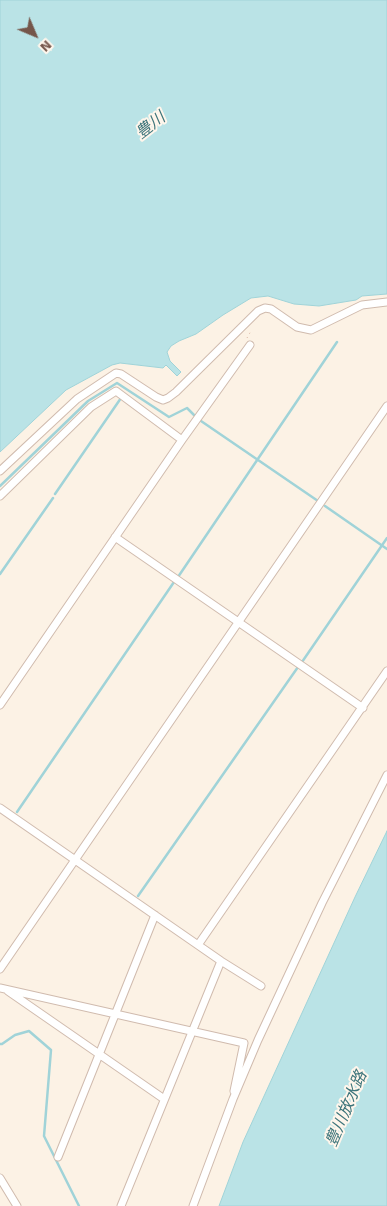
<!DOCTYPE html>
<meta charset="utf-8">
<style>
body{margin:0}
#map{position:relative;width:387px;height:1206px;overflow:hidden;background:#fcf2e5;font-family:Signika,sans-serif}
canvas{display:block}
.north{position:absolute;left:10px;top:10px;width:50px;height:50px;-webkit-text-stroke:4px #fff6ec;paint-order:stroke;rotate:135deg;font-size:14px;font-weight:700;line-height:20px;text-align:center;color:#75564a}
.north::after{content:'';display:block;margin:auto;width:18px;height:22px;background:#75564a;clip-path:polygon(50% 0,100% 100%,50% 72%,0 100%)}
</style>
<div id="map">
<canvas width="387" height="1206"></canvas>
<div class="north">N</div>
</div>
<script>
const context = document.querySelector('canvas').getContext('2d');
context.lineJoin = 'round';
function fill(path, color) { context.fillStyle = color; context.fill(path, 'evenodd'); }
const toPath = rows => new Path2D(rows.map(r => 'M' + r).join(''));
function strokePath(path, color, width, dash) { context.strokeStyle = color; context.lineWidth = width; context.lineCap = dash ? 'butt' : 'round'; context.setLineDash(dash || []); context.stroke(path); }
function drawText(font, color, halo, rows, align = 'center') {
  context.font = font + ' Signika,"Noto Sans JP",sans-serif'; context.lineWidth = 4; context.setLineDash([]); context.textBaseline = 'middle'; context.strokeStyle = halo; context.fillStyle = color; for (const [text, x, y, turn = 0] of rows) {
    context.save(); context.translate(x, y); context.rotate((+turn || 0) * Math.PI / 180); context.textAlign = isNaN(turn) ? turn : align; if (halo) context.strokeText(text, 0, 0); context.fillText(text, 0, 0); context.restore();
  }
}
const water = toPath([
 [0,0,387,0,387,294,362,296,356,300,319,306,294,304,268,296,251,298,223,315,196,334,179,341,171,346,167,352,170,361,181,372,177,376,166,365,163,368,120,363,112,365,66,390,0,452,0,0],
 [387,831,387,1206,219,1206,243,1142,355,897,387,831]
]);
const stream = toPath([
 [201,421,318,501],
 [0,486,88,401,117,383,169,417,187,408,194,415],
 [55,494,121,398],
 [325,506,387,549],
 [0,574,53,498],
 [178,577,337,342],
 [302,662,387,538],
 [17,812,174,582],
 [138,896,298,667],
 [0,1044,2,1044,15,1035,29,1031,51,1050,44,1136,79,1206]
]);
const path = toPath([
 [247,338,251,331]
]);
const minor = toPath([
 [0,471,77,399,116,373,121,374,156,397,163,400,168,398,176,392,258,311,265,308,271,309,297,327,311,330,362,305,387,302],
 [0,496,91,407,116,391,182,440],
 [115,537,363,708],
 [0,705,182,440,250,345],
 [0,808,221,961,261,986],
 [198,945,387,671],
 [0,969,387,406],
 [0,988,244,1043,234,1091],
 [8,991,164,1099],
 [58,1157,155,915],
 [0,1178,17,1206],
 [121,1206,221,961],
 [193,1206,233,1099,258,1040,322,903,387,775]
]);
const waterNames = [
 ["豊川",151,126,-38],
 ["豊川放水路",347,1109,-67]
];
fill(water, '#bae3e6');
strokePath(water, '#a0d3d8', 1);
strokePath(stream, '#a0d3d8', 2.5);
strokePath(minor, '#d0bbae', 9);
strokePath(path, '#d7b1a0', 1, [1, 4]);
strokePath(minor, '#fff', 7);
drawText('italic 16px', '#3e757b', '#fff6ec', waterNames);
</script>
